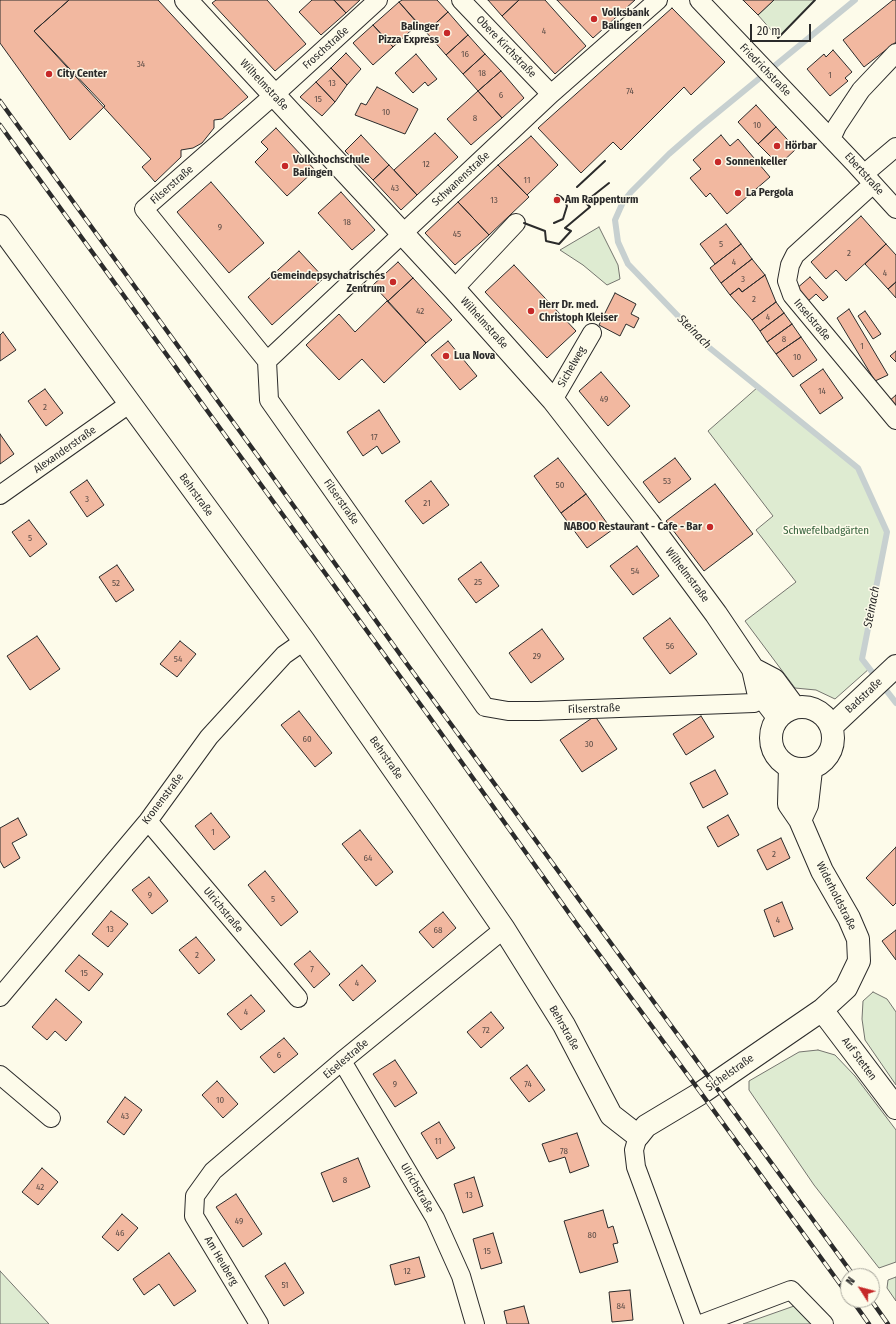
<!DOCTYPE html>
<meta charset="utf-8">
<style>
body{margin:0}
#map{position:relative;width:896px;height:1324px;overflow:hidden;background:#fdfbea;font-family:"Fira Sans Condensed",sans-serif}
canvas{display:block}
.north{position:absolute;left:840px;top:1268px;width:40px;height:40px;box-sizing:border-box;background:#fdfbea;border:1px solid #a9a89e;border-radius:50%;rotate:306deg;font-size:11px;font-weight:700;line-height:16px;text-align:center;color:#2b2b2b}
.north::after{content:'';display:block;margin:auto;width:14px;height:18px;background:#c62828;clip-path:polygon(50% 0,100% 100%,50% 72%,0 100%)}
.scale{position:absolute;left:750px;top:24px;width:61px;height:18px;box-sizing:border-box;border:2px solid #2b2b2b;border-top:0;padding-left:5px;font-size:12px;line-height:14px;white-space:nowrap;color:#2b2b2b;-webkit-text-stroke:3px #fdfbea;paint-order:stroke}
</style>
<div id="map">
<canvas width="896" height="1324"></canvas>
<div class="north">N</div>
<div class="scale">20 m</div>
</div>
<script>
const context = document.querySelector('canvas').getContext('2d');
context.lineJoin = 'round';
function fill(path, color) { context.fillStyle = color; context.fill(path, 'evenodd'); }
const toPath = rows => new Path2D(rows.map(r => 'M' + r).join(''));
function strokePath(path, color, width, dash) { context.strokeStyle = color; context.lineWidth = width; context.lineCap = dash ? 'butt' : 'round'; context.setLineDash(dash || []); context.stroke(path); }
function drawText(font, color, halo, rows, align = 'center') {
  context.font = font + ' "Fira Sans Condensed",sans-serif'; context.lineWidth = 3; context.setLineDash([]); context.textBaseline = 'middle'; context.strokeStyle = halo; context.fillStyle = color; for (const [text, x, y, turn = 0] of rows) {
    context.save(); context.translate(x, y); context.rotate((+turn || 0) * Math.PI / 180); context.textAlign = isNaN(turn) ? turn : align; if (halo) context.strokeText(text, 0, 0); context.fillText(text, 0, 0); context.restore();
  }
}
const green = toPath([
 [774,0,815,0,778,38,758,15,774,0],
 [599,227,618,265,620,279,607,285,583,265,560,250,599,227],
 [758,387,858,468,887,532,862,659,870,668,835,699,816,690,795,688,745,621,796,582,756,530,773,516,708,431,758,387],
 [873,992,887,999,896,1012,896,1085,865,1040,862,1019,863,1001,873,992],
 [818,1050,835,1055,855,1076,896,1130,896,1262,879,1268,814,1185,749,1090,749,1081,799,1052,818,1050],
 [0,1271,49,1324,0,1324,0,1271],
 [896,1277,896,1301,887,1288,888,1280,896,1277],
 [797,1305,813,1324,743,1324,797,1305]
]);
const stream = toPath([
 [855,0,700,127,669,154,631,192,623,202,615,220,618,242,628,264,706,345,858,468,887,532,862,659,896,703]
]);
const building = toPath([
 [0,0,69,0,34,31,105,106,70,140,0,43,0,0],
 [69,0,158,0,248,97,222,119,214,120,214,128,202,143,193,148,181,150,181,157,155,182,142,167,151,159,34,31,69,0],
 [216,0,267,0,306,44,275,71,212,3,216,0],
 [312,0,334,0,346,13,321,35,299,12,312,0],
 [334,0,360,0,346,13,334,0],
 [402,0,437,0,448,12,426,32,399,2,402,0],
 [488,0,519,0,502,16,488,0],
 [519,0,545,0,586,46,555,74,502,16,519,0],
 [557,0,635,0,593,38,557,0],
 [743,0,774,0,758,15,743,0],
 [893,0,896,0,896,42,864,67,843,40,893,0],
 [399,2,418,24,393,47,373,25,399,2],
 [672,8,725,62,691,95,684,87,621,150,613,142,581,173,538,128,672,8],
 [448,12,468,35,446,55,426,32,448,12],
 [373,25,393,47,373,65,353,43,373,25],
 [468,35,485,54,463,74,446,55,468,35],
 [833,50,852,72,845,78,848,81,830,96,807,69,824,54,826,57,833,50],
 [346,53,361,69,347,85,331,68,346,53],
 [416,54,437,79,428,86,425,82,413,93,395,73,416,54],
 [485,54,501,71,478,91,463,74,485,54],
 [331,68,347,85,335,102,316,82,331,68],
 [501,71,524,98,502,118,478,91,501,71],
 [316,82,335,102,322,116,300,97,316,82],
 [377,87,418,109,405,134,355,115,361,103,366,105,377,87],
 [478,91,502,118,471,145,447,119,478,91],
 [756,105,776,127,758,144,738,122,756,105],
 [776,127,796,149,779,165,758,144,776,127],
 [276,128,315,170,287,196,255,162,268,149,261,142,276,128],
 [435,133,458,157,417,195,394,170,435,133],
 [361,135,389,165,373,180,345,151,361,135],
 [721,135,730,146,738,139,770,177,727,214,710,193,706,197,690,178,701,169,693,160,721,135],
 [531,136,558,165,527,195,498,165,531,136],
 [389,165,417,195,401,210,373,180,389,165],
 [498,165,529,197,489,235,458,202,498,165],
 [211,182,264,243,229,273,177,212,211,182],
 [341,192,375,230,352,250,318,213,341,192],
 [458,202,489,235,455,265,425,233,458,202],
 [861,216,886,244,846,281,836,270,826,279,811,262,861,216],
 [726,224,741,244,715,264,700,244,726,224],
 [741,244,752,259,721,283,710,268,741,244],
 [886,244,896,255,896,282,888,289,865,264,886,244],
 [299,251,324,278,272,325,248,297,299,251],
 [752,259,765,275,742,292,739,288,730,295,721,283,752,259],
 [398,262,413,278,388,301,373,285,398,262],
 [514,265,576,331,547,358,485,292,514,265],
 [765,275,776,302,752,320,730,295,739,288,742,292,765,275],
 [810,277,828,297,823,301,816,294,807,302,796,289,810,277],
 [413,278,452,320,426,343,388,301,413,278],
 [896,282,896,298,888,289,896,282],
 [615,293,636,304,631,314,639,318,634,328,626,324,620,336,599,325,615,293],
 [387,301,426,343,384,383,362,359,339,380,306,345,339,314,355,332,387,301],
 [776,302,784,313,760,331,752,320,776,302],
 [849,309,888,375,875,381,837,318,849,309],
 [865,311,881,334,873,339,858,316,865,311],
 [784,313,792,324,767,342,760,331,784,313],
 [792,324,801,337,776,354,767,342,792,324],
 [3,332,16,350,0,361,0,335,3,332],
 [801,337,817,360,793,377,776,354,801,337],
 [448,341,477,376,460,390,431,355,448,341],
 [896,351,896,362,890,356,896,351],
 [823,369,843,398,820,414,800,385,823,369],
 [601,372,630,406,608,426,579,391,601,372],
 [45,389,63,413,46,426,28,401,45,389],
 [896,395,896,411,888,402,896,395],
 [379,410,400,442,382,454,377,446,363,456,347,432,379,410],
 [0,434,14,454,0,464,0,434],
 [558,458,586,494,561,513,534,476,558,458],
 [675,458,691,479,659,503,643,482,675,458],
 [87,480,104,505,87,517,70,492,87,480],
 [431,481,449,505,423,524,405,501,431,481],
 [715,484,753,534,704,571,666,521,715,484],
 [586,494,612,530,587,548,561,513,586,494],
 [29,520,47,544,30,557,12,532,29,520],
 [637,546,659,576,633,595,610,566,637,546],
 [481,562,499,586,476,603,458,579,481,562],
 [117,565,134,590,116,602,99,577,117,565],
 [670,618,697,654,670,674,643,638,670,618],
 [542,629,564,659,531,683,509,653,542,629],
 [37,636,60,669,30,690,7,656,37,636],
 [180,641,196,654,177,677,160,664,180,641],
 [299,711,332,753,315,767,281,725,299,711],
 [595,716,617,749,582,772,560,740,595,716],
 [701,716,714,737,686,755,673,734,701,716],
 [715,770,728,794,703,808,690,783,715,770],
 [211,813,230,837,214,850,195,826,211,813],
 [728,815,739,835,718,847,707,827,728,815],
 [18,818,27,835,12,843,20,858,4,868,0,861,0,828,18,818],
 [360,830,393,872,376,886,342,844,360,830],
 [781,838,790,858,767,870,757,850,781,838],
 [896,847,896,903,893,906,866,878,896,847],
 [265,871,298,912,281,926,248,885,265,871],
 [149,877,168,901,152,914,132,890,149,877],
 [782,902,793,929,774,937,764,910,782,902],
 [111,911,128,924,108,947,92,934,111,911],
 [443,912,456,928,433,948,419,932,443,912],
 [896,930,896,960,882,941,896,930],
 [196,937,215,960,199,974,179,950,196,937],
 [310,951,330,974,314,988,294,964,310,951],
 [79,955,103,974,89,991,65,971,79,955],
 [362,965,376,981,353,1001,339,985,362,965],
 [251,995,265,1011,241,1030,227,1014,251,995],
 [56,999,82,1022,66,1041,55,1031,47,1040,32,1027,56,999],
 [491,1012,504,1028,481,1048,467,1032,491,1012],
 [284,1038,298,1054,274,1073,260,1057,284,1038],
 [395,1060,417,1093,395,1107,373,1074,395,1060],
 [527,1065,545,1090,529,1102,510,1078,527,1065],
 [217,1081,238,1104,223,1118,202,1095,217,1081],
 [125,1097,142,1110,124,1135,107,1122,125,1097],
 [439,1122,455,1148,437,1159,421,1133,439,1122],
 [577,1133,589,1166,570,1173,565,1157,549,1162,542,1144,577,1133],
 [358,1158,370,1187,333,1202,321,1173,358,1158],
 [42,1168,58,1182,38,1205,22,1192,42,1168],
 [474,1177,483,1206,463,1213,454,1184,474,1177],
 [236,1194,262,1234,243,1247,216,1207,236,1194],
 [603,1210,608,1228,613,1226,618,1243,613,1244,618,1262,580,1273,564,1221,603,1210],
 [122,1214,138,1228,118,1251,102,1237,122,1214],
 [493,1233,502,1263,481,1269,473,1239,493,1233],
 [169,1253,196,1291,174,1306,159,1284,144,1295,133,1279,169,1253],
 [419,1257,425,1277,395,1285,390,1265,419,1257],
 [285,1263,304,1293,284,1306,265,1276,285,1263],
 [630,1290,633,1320,612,1322,609,1292,630,1290],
 [524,1306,529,1324,507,1324,504,1311,524,1306]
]);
const minor = toPath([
 [378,0,274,95,144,209,267,361,269,400,485,707,508,711,538,711,754,703,764,698],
 [461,0,551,94],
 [699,0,855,164,896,209],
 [831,139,837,126,861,90,896,53],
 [864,174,896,147],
 [873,184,795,255,790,265,787,281,792,295,896,420],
 [454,289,516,223],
 [267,361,551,94,658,0],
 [553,400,592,333],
 [0,495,129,404],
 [148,821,298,998],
 [0,997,148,821,209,737,284,655,304,641],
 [342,1061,435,1218,461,1276,475,1324],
 [0,1075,51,1118],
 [638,1136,634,1150,636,1167,694,1324],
 [259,1324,194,1216,195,1196,213,1171,342,1061,504,929],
 [701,1324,791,1290,824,1324]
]);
const tertiary = toPath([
 [186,0,454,289,553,400,648,522,716,614,753,669,758,691,778,717],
 [0,226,304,641,422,810,504,929,564,1025,611,1115,638,1136,646,1126,701,1093,822,1010,846,988,859,961,858,939,849,918,822,871,800,820,789,804,790,767],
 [753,669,774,680,794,707],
 '771 738a31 31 0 1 1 62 0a31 31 0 1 1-62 0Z',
 [832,726,896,666],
 [800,820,807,805,811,770],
 [822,1010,896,1108]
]);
const rail = toPath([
 [0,101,260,459,407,664,854,1276],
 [0,125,428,715,576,923,701,1093,848,1295],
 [852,1300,869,1324],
 [871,1300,888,1324]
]);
const wall = toPath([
 [778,38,815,0],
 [577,187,605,161],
 [524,223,545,231,546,241,559,244,571,231,565,228,590,207,585,202,609,183],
 [554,223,563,219,567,206,565,201,561,197,557,195]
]);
const markers = [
 [594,19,4,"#c62828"],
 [447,33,4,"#c62828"],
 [49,74,4,"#c62828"],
 [777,146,4,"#c62828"],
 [718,162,4,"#c62828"],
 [285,166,4,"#c62828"],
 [738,193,4,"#c62828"],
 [557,200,4,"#c62828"],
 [393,282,4,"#c62828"],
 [531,311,4,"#c62828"],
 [446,356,4,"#c62828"],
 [710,527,4,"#c62828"]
];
const numberNames = [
 ["4",544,31],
 ["16",465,54],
 ["34",141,64],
 ["18",482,73],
 ["1",830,75],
 ["13",332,83],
 ["74",630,91],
 ["6",501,95],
 ["15",318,99],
 ["10",386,112],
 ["8",475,118],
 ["10",757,125],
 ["12",426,164],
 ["11",527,180],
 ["43",395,188],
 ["13",494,200],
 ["18",347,222],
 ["9",220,227],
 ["45",457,234],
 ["5",721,244],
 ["2",849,253],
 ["4",734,262],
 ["4",885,273],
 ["3",743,279],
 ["2",754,299],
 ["42",420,311],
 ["4",768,317],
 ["8",784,339],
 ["1",862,346],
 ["10",797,357],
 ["14",822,391],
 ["49",604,399],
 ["2",45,407],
 ["17",374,437],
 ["53",667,481],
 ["50",560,485],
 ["3",87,499],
 ["21",427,503],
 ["5",30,538],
 ["54",635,571],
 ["25",478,582],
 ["52",116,583],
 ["56",670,646],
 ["29",537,656],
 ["54",178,659],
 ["60",307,739],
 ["30",589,744],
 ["1",213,832],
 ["2",774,854],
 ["64",368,858],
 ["9",150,895],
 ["5",273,899],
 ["4",778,920],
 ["13",110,929],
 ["68",438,930],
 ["2",197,955],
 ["7",312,969],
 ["15",84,973],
 ["4",357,983],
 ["4",246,1012],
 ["72",486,1030],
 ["6",279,1055],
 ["9",395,1084],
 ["74",528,1084],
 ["10",220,1100],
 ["43",125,1116],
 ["11",438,1141],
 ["78",564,1151],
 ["8",345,1180],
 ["42",40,1187],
 ["13",469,1195],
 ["49",239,1221],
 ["46",120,1233],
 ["80",592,1235],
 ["15",487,1251],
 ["12",407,1271],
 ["51",285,1285],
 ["84",621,1306]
];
const poiNames = [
 ["Volksbank",602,13],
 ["Balingen",602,26],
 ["Balinger",439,27,"right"],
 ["Pizza Express",439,40,"right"],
 ["City Center",57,74],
 ["Hörbar",785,146],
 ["Volkshochschule",293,160],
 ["Balingen",293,173],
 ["Sonnenkeller",726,162],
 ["La Pergola",746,193],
 ["Am Rappenturm",565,200],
 ["Gemeindepsychatrisches",385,276,"right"],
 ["Zentrum",385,289,"right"],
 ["Herr Dr. med.",539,305],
 ["Christoph Kleiser",539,318],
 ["Lua Nova",454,356],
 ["NABOO Restaurant - Cafe - Bar",702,527,"right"]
];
const streetNames = [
 ["Obere Kirchstraße",506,47,46],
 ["Froschstraße",326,48,-42],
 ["Friedrichstraße",765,70,46],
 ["Wilhelmstraße",264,85,47],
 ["Ebertstraße",864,174,48],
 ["Schwanenstraße",461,179,-43],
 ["Filserstraße",172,185,-41],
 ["Inselstraße",812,320,50],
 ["Wilhelmstraße",484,323,48],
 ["Sichelweg",572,367,-60],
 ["Alexanderstraße",65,450,-35],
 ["Behrstraße",196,495,54],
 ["Filserstraße",341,502,55],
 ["Wilhelmstraße",687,575,53],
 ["Badstraße",864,696,-43],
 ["Filserstraße",594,709,-2],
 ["Behrstraße",386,758,55],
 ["Kronenstraße",163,799,-53],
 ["Widerholdstraße",836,896,63],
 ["Ulrichstraße",223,910,50],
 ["Behrstraße",564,1028,60],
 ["Eiselestraße",346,1059,-40],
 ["Auf Stetten",859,1059,53],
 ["Sichelstraße",730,1073,-35],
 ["Ulrichstraße",417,1188,60],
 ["Am Heuberg",221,1261,59]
];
const parkNames = [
 ["Schwefelbadgärten",826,531]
];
const waterNames = [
 ["Steinach",694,332,45],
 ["Steinach",872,607,-79]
];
fill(green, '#deebd1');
strokePath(green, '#74746e', 1);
strokePath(stream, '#c7d0d0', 6);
fill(building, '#f2b8a0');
strokePath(building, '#2b2b2b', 1);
strokePath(minor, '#2b2b2b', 20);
strokePath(tertiary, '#2b2b2b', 24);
strokePath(minor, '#fdfbea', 18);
strokePath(tertiary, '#fdfbea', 22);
strokePath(rail, '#2b2b2b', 4.5);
strokePath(rail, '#fdfbea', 3, [9]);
strokePath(wall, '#2b2b2b', 2);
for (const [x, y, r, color] of markers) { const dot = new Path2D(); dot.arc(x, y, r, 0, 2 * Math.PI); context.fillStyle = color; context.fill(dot); strokePath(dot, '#fdfbea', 1.5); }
drawText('9px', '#5d4e48', null, numberNames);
drawText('bold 11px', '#2b2b2b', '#fdfbea', poiNames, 'left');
drawText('11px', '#2b2b2b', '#fdfbea', streetNames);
drawText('11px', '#34623c', '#fdfbea', parkNames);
drawText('italic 12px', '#2b2b2b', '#fdfbea', waterNames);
</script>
